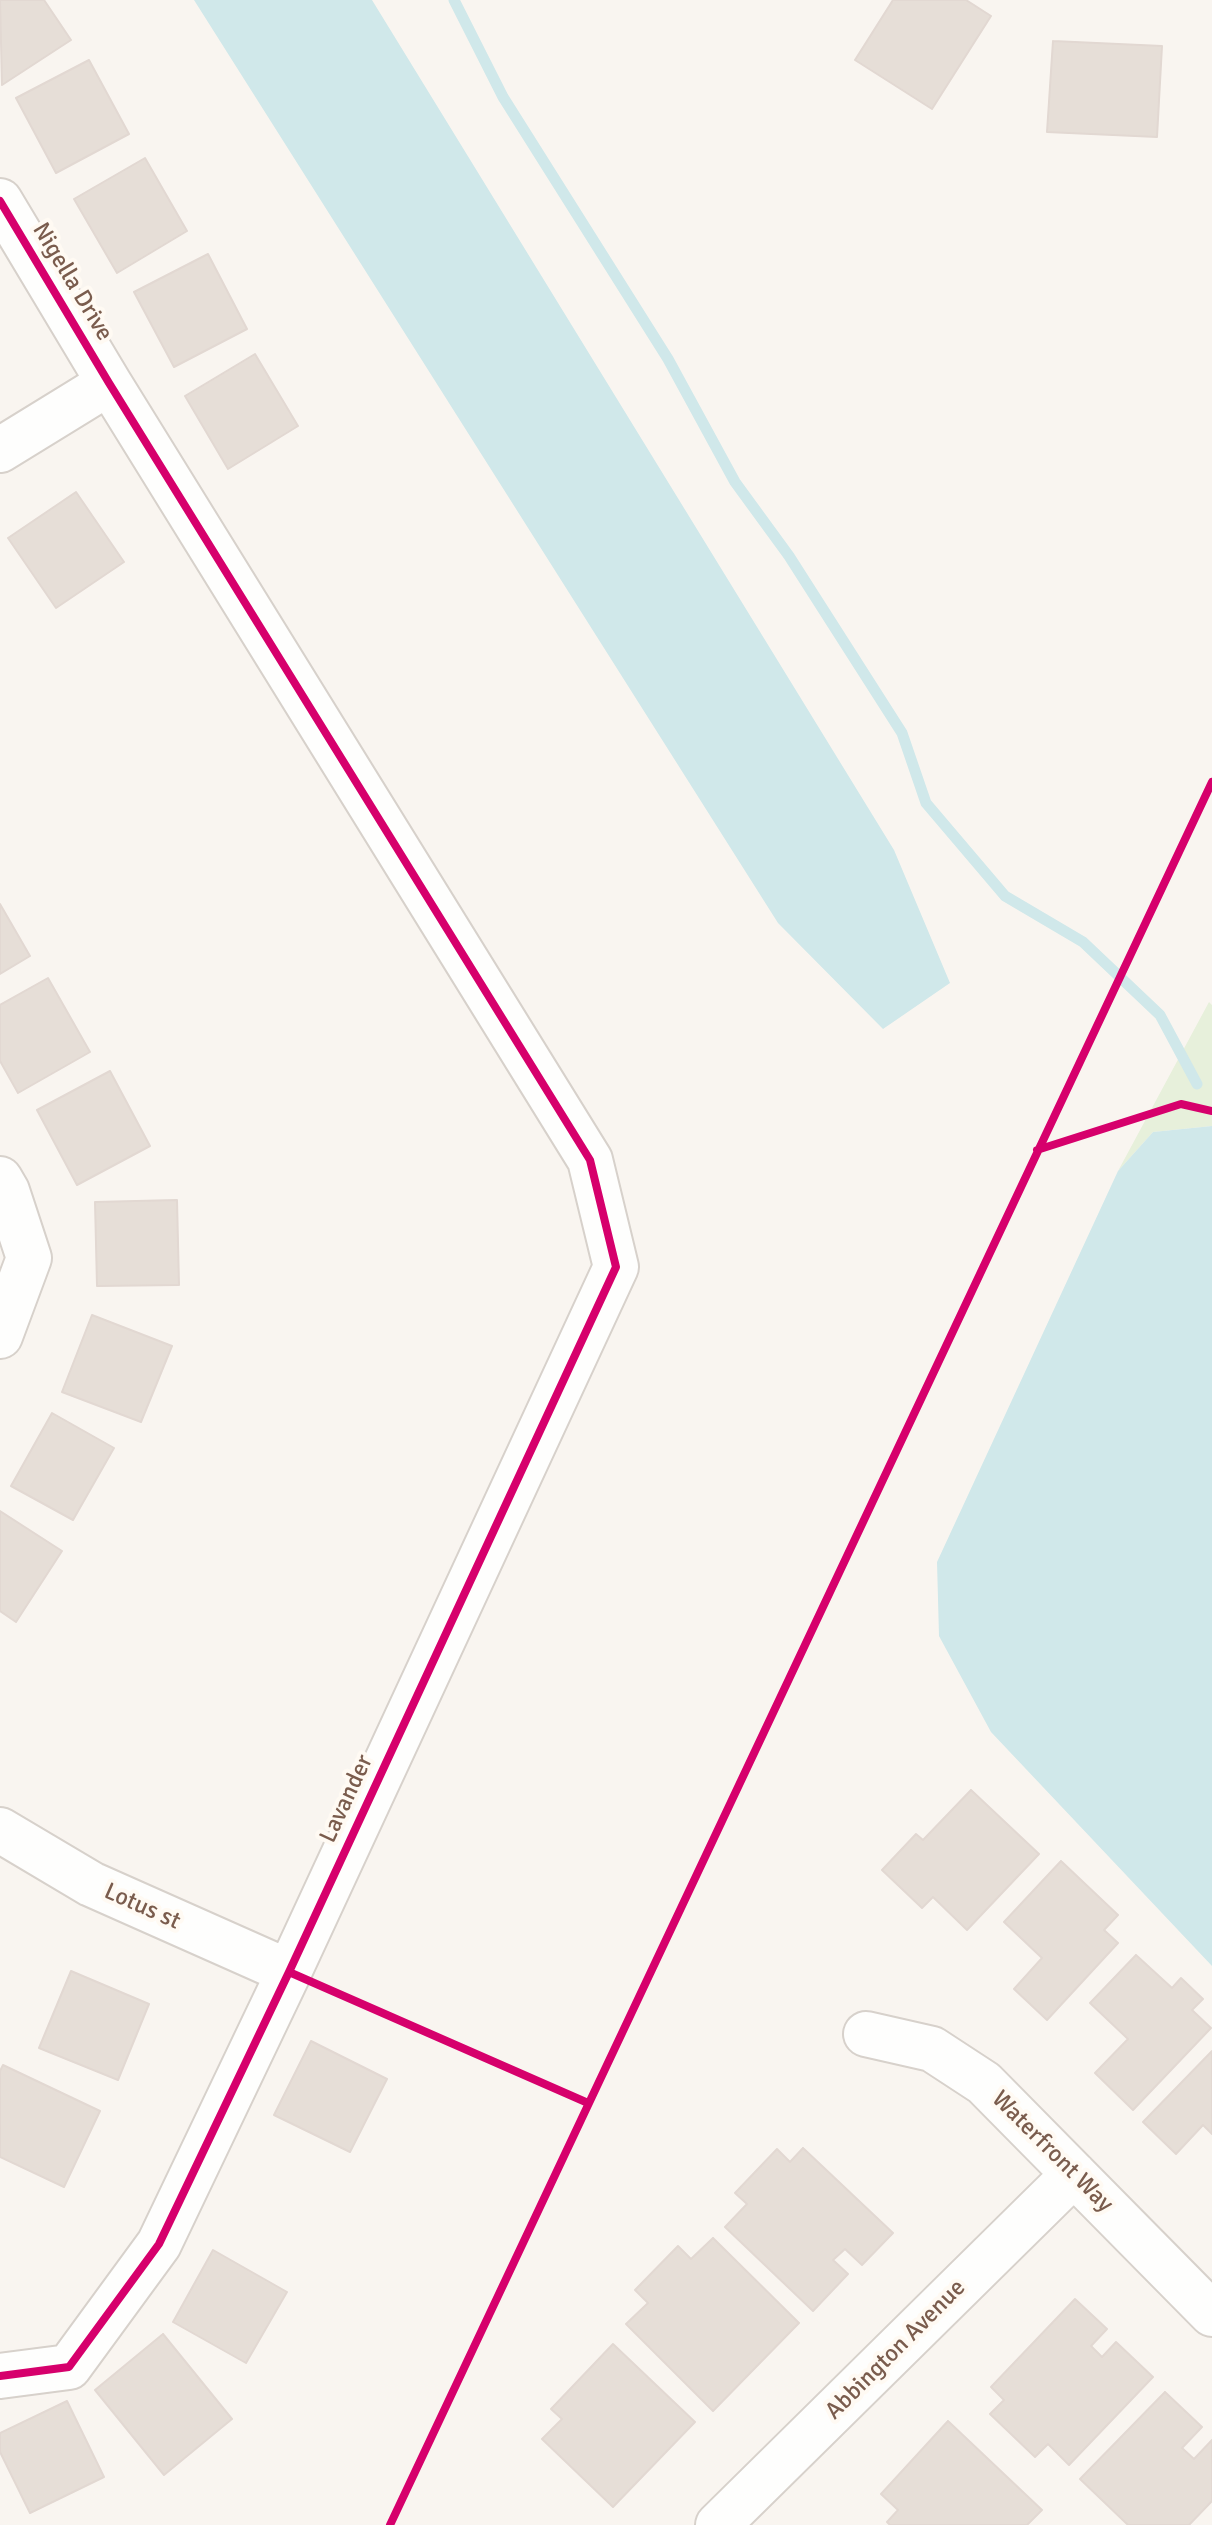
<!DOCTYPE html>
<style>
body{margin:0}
canvas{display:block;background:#f9f5f0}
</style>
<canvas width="1212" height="2525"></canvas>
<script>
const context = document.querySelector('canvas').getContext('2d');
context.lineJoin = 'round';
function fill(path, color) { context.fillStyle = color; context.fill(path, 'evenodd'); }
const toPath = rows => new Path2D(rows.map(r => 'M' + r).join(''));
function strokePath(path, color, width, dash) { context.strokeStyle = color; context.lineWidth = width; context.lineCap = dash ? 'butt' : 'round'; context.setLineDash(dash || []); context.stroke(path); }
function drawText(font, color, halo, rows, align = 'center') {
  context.font = font + ' Signika,sans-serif'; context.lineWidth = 8; context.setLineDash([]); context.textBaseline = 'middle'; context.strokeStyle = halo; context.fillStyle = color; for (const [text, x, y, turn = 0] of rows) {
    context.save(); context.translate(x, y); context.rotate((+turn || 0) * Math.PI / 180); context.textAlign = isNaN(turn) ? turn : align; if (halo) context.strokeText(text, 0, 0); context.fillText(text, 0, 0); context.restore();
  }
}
const green = toPath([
 [1209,1002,1212,1005,1212,1126,1153,1132,1118,1171]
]);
const water = toPath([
 [194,0,372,0,894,850,950,983,883,1029,778,923],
 [1212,1126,1212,1966,991,1732,939,1636,937,1562,1118,1171,1153,1132]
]);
const stream = toPath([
 [454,0,503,97,668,359,735,482,789,556,902,733,926,803,1005,896,1083,942,1160,1015,1197,1084]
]);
const building = toPath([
 [0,0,44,0,71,40,2,85,0,0],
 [893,0,966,0,991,16,932,109,855,60,893,0],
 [1053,41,1162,46,1157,137,1047,132,1053,41],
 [89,60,129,134,56,173,16,98,89,60],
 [145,158,187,231,117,273,74,199,145,158],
 [208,254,247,329,174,367,134,292,208,254],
 [255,354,298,426,228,469,185,396,255,354],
 [76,492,124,562,56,608,8,538,76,492],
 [0,904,30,956,0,974,0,904],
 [48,978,90,1052,18,1093,0,1061,0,1005,48,978],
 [110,1071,150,1146,77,1185,37,1110,110,1071],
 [177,1200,179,1285,97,1286,95,1202,177,1200],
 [92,1315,172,1346,141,1422,62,1392,92,1315],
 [52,1413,114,1448,73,1520,11,1486,52,1413],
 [0,1511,62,1551,16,1622,0,1611,0,1511],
 [971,1790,1039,1854,967,1930,933,1897,922,1908,882,1870,916,1834,923,1840,971,1790],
 [1061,1861,1118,1915,1104,1930,1118,1943,1047,2020,1014,1989,1042,1958,1004,1922,1061,1861],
 [1136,1955,1172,1988,1181,1978,1203,1999,1192,2010,1211,2028,1133,2110,1095,2073,1128,2039,1090,2003,1136,1955],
 [71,1971,149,2004,118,2080,39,2048,71,1971],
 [311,2041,387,2079,350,2152,274,2115,311,2041],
 [1212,2051,1212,2134,1203,2125,1176,2154,1143,2122,1212,2051],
 [3,2065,100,2111,64,2187,0,2157,0,2071,3,2065],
 [803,2148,893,2233,862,2265,845,2249,833,2260,848,2274,813,2311,725,2227,747,2204,735,2193,777,2149,790,2162,803,2148],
 [713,2238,799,2323,713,2411,626,2324,648,2303,635,2290,678,2246,691,2259,713,2238],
 [213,2250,287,2292,246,2363,173,2322,213,2250],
 [1075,2299,1107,2329,1091,2346,1102,2357,1116,2342,1153,2377,1069,2465,1048,2444,1035,2457,990,2414,1004,2400,991,2387,1075,2299],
 [163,2334,232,2419,164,2475,95,2390,163,2334],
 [613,2344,695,2422,613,2507,542,2439,562,2419,551,2409,613,2344],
 [1165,2392,1202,2427,1182,2448,1194,2459,1212,2440,1212,2501,1189,2525,1128,2525,1080,2479,1165,2392],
 [67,2401,104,2477,30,2513,0,2452,0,2433,67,2401],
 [948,2421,1042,2510,1027,2525,890,2525,887,2522,898,2510,881,2494,948,2421]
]);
const minor = toPath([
 [0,201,109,383,590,1160,616,1267,289,1972,159,2244,69,2367,0,2376],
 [0,450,109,383],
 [0,1179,7,1191,29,1258,0,1336],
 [0,1830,91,1884,289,1972],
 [866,2034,932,2049,984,2083,1212,2314],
 [718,2525,1074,2174]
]);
const cycleway = toPath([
 [0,201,109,383,590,1160,616,1267,289,1972,159,2244,69,2367,0,2376],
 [1037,1150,1181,1104,1212,1111],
 [289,1972,588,2103],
 [390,2525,1212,782]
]);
const streetNames = [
 ["Nigella Drive",72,282,59],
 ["Lavander",347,1799,-65],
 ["Lotus st",142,1907,24],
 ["Waterfront Way",1052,2152,45],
 ["Abbington Avenue",896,2350,-45]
];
fill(green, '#e7f0db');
fill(water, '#d0e8ea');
strokePath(stream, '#d0e8ea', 11);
fill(building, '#e6ded7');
strokePath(building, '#e2d8d2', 2);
strokePath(minor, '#d7d1cb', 48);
strokePath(minor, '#fefefd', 44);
strokePath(cycleway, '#d6006c', 8);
drawText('24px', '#7a5c4d', '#fffaf3', streetNames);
</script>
